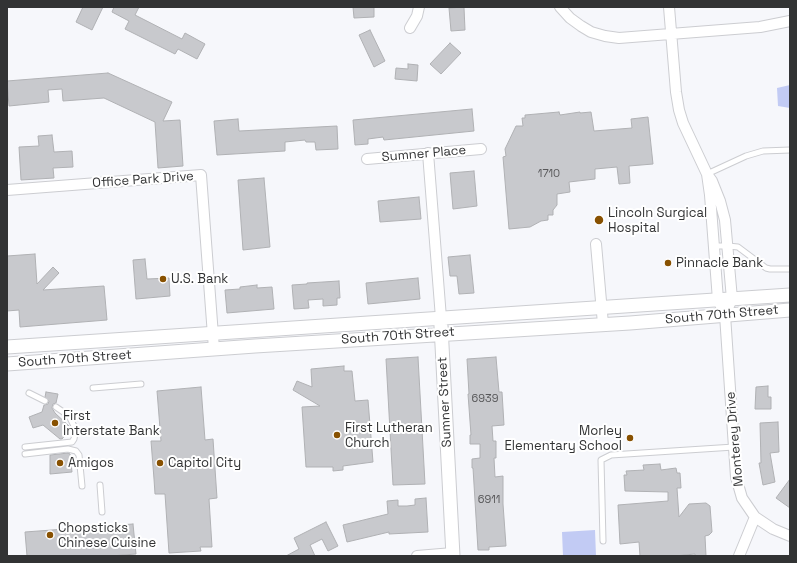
<!DOCTYPE html>
<style>
body{margin:0}
#map{position:relative;width:797px;height:563px;overflow:hidden;background:#f6f7fb;font-family:"Space Grotesk",sans-serif}
canvas{display:block}
.frame{position:absolute;inset:0;border:8px solid #323334;pointer-events:none}
</style>
<div id="map">
<canvas width="797" height="563"></canvas>
<div class="frame"></div>
</div>
<script>
const context = document.querySelector('canvas').getContext('2d');
context.lineJoin = 'round';
function fill(path, color) { context.fillStyle = color; context.fill(path, 'evenodd'); }
const toPath = rows => new Path2D(rows.map(r => 'M' + r).join(''));
function strokePath(path, color, width, dash) { context.strokeStyle = color; context.lineWidth = width; context.lineCap = dash ? 'butt' : 'round'; context.setLineDash(dash || []); context.stroke(path); }
function drawText(font, color, halo, rows, align = 'center') {
  context.font = font + ' "Space Grotesk",sans-serif'; context.lineWidth = 4; context.setLineDash([]); context.textBaseline = 'middle'; context.strokeStyle = halo; context.fillStyle = color; for (const [text, x, y, turn = 0] of rows) {
    context.save(); context.translate(x, y); context.rotate((+turn || 0) * Math.PI / 180); context.textAlign = isNaN(turn) ? turn : align; if (halo) context.strokeText(text, 0, 0); context.fillText(text, 0, 0); context.restore();
  }
}
const green = toPath([
 [790,85,790,108,778,106,777,88],
 [595,530,596,556,563,556,562,532]
]);
const building = toPath([
 [83,7,103,7,92,30,76,22,83,7],
 [114,7,139,7,135,15,182,39,185,33,205,44,197,59,178,49,175,54,125,29,129,21,112,12,114,7],
 [353,7,374,7,374,17,354,18,353,7],
 [464,7,465,30,451,31,449,8,464,7],
 [370,30,385,61,374,67,359,35,370,30],
 [450,43,461,53,441,74,430,64,450,43],
 [408,64,418,65,417,81,395,79,396,68,408,69,408,64],
 [108,73,172,102,163,121,180,120,183,166,158,168,155,122,104,98,63,101,62,89,48,90,49,102,9,106,7,81,108,73],
 [472,109,474,131,384,140,383,137,368,139,368,144,355,145,353,120,472,109],
 [559,112,560,115,580,112,580,113,591,112,594,131,632,128,631,119,648,117,653,164,629,166,630,183,619,184,617,167,595,169,595,179,569,182,570,192,557,194,557,205,553,210,553,215,548,215,548,220,541,221,530,227,509,229,503,157,506,156,505,149,516,126,523,126,522,118,525,118,525,115,559,112],
 [238,119,239,131,337,126,338,149,316,150,315,142,306,142,305,140,285,142,285,151,217,155,214,121,238,119],
 [52,135,54,152,72,151,73,167,53,168,54,178,21,180,19,147,39,146,38,136,52,135],
 [474,171,477,206,453,209,450,173,474,171],
 [264,178,270,247,243,250,238,180,264,178],
 [419,197,421,219,380,222,378,201,419,197],
 [35,254,37,284,53,267,59,273,43,290,104,286,107,320,20,327,19,310,7,311,7,256,35,254],
 [470,255,474,293,459,294,457,276,450,276,448,257,470,255],
 [145,259,147,279,169,278,170,296,136,299,133,260,145,259],
 [418,278,420,299,368,304,366,283,418,278],
 [339,281,340,298,337,298,337,305,323,306,323,299,308,300,309,308,294,309,292,285,307,284,307,283,339,281],
 [257,285,257,288,272,287,274,309,227,313,225,290,240,289,240,287,257,285],
 [418,357,425,484,393,485,386,359,418,357],
 [496,357,499,392,502,392,504,425,492,426,493,441,496,441,496,458,494,458,495,477,503,476,503,504,506,546,489,547,489,550,478,550,473,468,472,468,472,459,480,458,480,444,470,444,470,435,471,435,468,394,469,394,467,359,496,357],
 [344,366,344,371,352,371,355,401,368,400,373,462,343,466,343,470,333,471,333,467,306,467,302,407,320,406,293,390,297,381,312,387,311,369,344,366],
 [768,386,768,397,771,397,771,409,755,409,756,387,768,386],
 [201,387,205,440,213,439,217,498,209,499,212,547,200,547,201,551,169,553,165,494,155,494,154,479,151,441,161,441,157,391,201,387],
 [46,392,58,394,56,403,53,404,52,408,55,413,70,427,70,429,62,439,60,439,43,425,33,428,29,417,42,412,44,405,48,404,49,401,45,397,46,392],
 [778,422,779,452,770,453,775,482,763,485,759,463,761,463,760,423,778,422],
 [68,453,70,454,72,472,50,474,50,455,68,453],
 [660,464,661,470,676,468,677,473,680,473,681,488,677,488,679,517,689,504,706,503,710,506,712,532,709,535,705,536,706,556,695,556,695,554,675,556,640,556,639,542,620,544,618,505,668,501,668,492,625,491,624,475,627,475,626,471,644,470,643,465,660,464],
 [790,479,790,508,776,498,790,479],
 [426,498,428,532,389,534,389,532,347,542,343,525,388,514,387,501,398,500,398,506,407,506,415,505,415,499,426,498],
 [326,522,338,546,328,551,322,539,310,545,315,556,286,556,299,549,294,538,326,522],
 [133,524,136,554,111,556,27,556,25,532,133,524]
]);
const lane = toPath([
 [707,174,746,156,763,151,790,150],
 [714,246,728,246,738,247,766,268,770,269,790,269],
 [93,388,141,384],
 [29,393,45,401],
 [25,447,72,442,74,439,75,433,74,426,69,416,56,407],
 [25,454,68,449,76,451,79,455,82,486],
 [100,485,102,512],
 [603,541,601,460,611,455,734,447]
]);
const street = toPath([
 [560,7,570,18,581,26,591,32,605,36,619,38,760,27,790,21],
 [669,7,676,92,679,110,683,123,707,174,712,181,720,201,725,220,732,299,725,315],
 [410,28,417,16,419,7],
 [428,153,441,318],
 [367,159,481,149],
 [707,174,710,195,718,300,725,315,736,477,742,498,755,517,739,556],
 [7,190,201,175,214,349],
 [596,244,603,324],
 [755,517,773,529,790,536],
 [417,556,453,553]
]);
const secondary = toPath([
 [441,326,453,556],
 [7,347,790,295],
 [7,364,255,346,630,323,790,310]
]);
const markers = [
 [599,220,5,"#885101"],
 [668,263,4,"#885101"],
 [163,279,4,"#885101"],
 [55,423,4,"#885101"],
 [337,435,4,"#885101"],
 [630,438,4,"#885101"],
 [60,463,4,"#885101"],
 [160,463,4,"#885101"],
 [50,535,4,"#885101"]
];
const numberNames = [
 ["1710",549,174],
 ["6939",485,399],
 ["6911",489,500]
];
const streetNames = [
 ["Sumner Place",424,154,-5],
 ["Office Park Drive",143,180,-4],
 ["South 70th Street",722,315,-5],
 ["South 70th Street",398,336,-4],
 ["South 70th Street",75,359,-4],
 ["Sumner Street",445,402,-93],
 ["Monterey Drive",735,439,-95]
];
const poiNames = [
 ["Lincoln Surgical",608,213],
 ["Hospital",608,228],
 ["Pinnacle Bank",676,263],
 ["U.S. Bank",171,279],
 ["First",63,416],
 ["Interstate Bank",63,431],
 ["First Lutheran",345,428],
 ["Church",345,443],
 ["Morley",622,431,"right"],
 ["Elementary School",622,446,"right"],
 ["Amigos",68,463],
 ["Capitol City",168,463],
 ["Chopsticks",58,528],
 ["Chinese Cuisine",58,543]
];
fill(green, '#c2cbf4');
fill(building, '#c8c9cd');
strokePath(building, '#b0b1b4', 1);
strokePath(lane, '#cccdd1', 7);
strokePath(street, '#cccdd1', 12);
strokePath(secondary, '#cccdd1', 15);
strokePath(lane, '#fff', 5);
strokePath(street, '#fff', 10);
strokePath(secondary, '#fff', 13);
for (const [x, y, r, color] of markers) { const dot = new Path2D(); dot.arc(x, y, r, 0, 2 * Math.PI); context.fillStyle = color; context.fill(dot); strokePath(dot, '#fff', 1.5); }
drawText('11px', '#58585a', null, numberNames);
drawText('13px', '#323334', '#fff', streetNames);
drawText('13px', '#323334', '#fff', poiNames, 'left');
</script>
